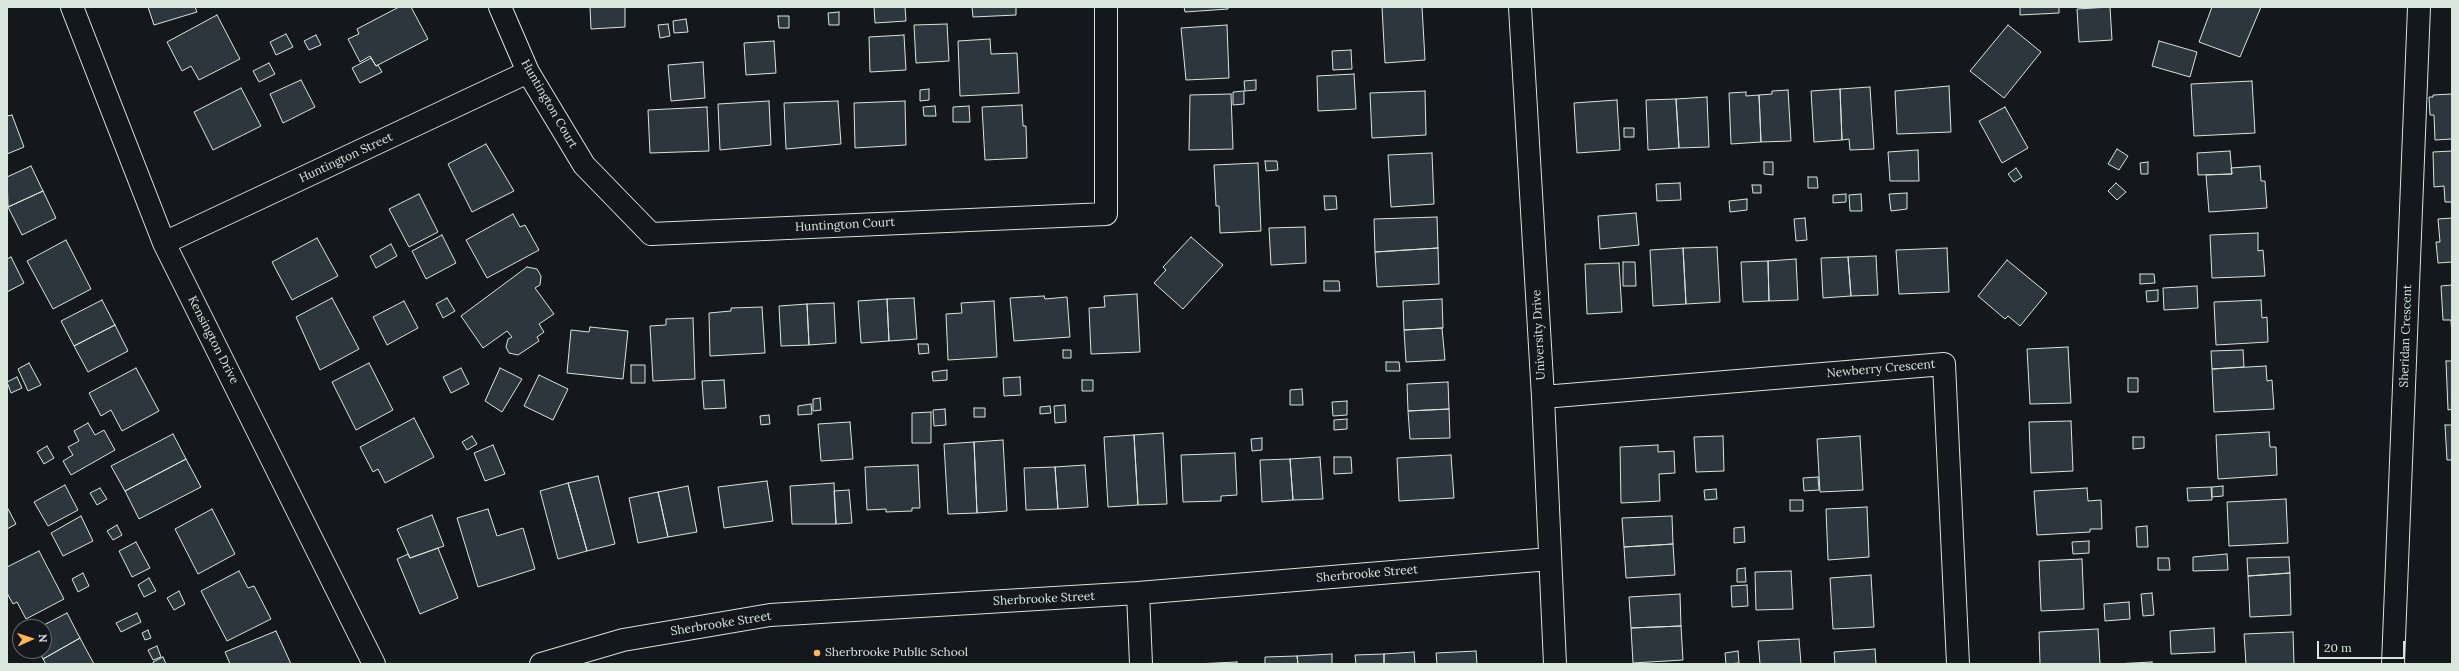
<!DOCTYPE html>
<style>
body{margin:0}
#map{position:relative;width:2459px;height:671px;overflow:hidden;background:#14181c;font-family:Lora,serif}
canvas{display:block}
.frame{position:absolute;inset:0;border:8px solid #d8e6dc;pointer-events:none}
.north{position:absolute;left:12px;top:619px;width:40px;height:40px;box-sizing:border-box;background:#14181c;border:1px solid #626a69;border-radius:50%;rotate:87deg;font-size:11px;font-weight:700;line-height:16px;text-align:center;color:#d8e6dc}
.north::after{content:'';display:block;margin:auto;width:14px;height:18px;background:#ffb74d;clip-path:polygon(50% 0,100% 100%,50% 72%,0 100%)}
.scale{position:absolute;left:2317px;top:641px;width:88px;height:18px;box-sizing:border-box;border:2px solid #d8e6dc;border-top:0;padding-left:5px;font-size:12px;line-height:14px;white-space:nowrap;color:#d8e6dc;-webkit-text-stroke:3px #14181c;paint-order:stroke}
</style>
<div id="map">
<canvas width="2459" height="671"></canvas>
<div class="frame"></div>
<div class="north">N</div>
<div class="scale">20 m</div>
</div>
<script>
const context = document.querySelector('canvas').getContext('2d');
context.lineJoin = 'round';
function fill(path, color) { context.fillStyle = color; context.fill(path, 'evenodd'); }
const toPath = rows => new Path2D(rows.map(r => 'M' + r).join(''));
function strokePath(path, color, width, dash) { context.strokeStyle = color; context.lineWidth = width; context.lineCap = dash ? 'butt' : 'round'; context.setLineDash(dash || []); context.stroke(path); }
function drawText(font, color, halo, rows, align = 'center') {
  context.font = font + ' Lora,serif'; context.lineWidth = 3; context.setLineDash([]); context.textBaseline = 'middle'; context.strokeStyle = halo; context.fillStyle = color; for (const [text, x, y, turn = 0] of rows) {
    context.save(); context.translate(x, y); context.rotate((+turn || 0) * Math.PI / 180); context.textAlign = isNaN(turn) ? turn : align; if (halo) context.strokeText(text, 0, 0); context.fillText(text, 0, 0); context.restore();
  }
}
const building = toPath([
 [148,7,195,7,197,12,154,25,148,7],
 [399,7,411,7,428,39,376,66,370,56,360,62,348,39,359,34,357,29,399,7],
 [590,7,625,7,625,27,591,29,590,7],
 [874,7,905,7,906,21,875,23,874,7],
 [972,7,1016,7,1016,15,973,17,972,7],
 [1184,7,1228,7,1228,9,1185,12,1184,7],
 [1382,7,1422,7,1425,60,1385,63,1382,7],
 [2020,7,2059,7,2059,13,2020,15,2020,7],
 [2110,7,2112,40,2079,42,2077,9,2110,7],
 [2212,7,2261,7,2240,57,2199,42,2212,7],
 [839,12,839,25,829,25,828,13,839,12],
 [217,15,240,59,199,80,191,66,182,71,167,42,217,15],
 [778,16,789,16,789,28,779,28,778,16],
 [686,19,688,32,674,33,673,21,686,19],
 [668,24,670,36,660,38,658,25,668,24],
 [947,24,949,61,916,63,914,25,947,24],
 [1227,25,1229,78,1186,80,1181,28,1227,25],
 [2008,25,2041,52,2004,98,1970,71,2008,25],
 [286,34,293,47,276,55,270,42,286,34],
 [316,35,321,45,309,50,304,41,316,35],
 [904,35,906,70,870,72,869,37,904,35],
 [990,39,991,54,1017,53,1019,93,960,96,958,41,990,39],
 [774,41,776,73,746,75,744,43,774,41],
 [2159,41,2197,52,2190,77,2152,66,2159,41],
 [1351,50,1352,69,1333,70,1332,51,1351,50],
 [371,58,376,66,378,65,382,72,360,83,352,68,371,58],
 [703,62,705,98,671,101,668,65,703,62],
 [269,63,275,74,259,82,253,71,269,63],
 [1354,74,1356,109,1318,111,1317,76,1354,74],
 [301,80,315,107,283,123,270,94,301,80],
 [1256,80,1256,90,1245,91,1244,81,1256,80],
 [2252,81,2255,133,2194,136,2191,84,2252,81],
 [1949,86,1951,132,1897,134,1895,91,1949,86],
 [1870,87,1874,149,1850,150,1849,139,1842,140,1840,89,1870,87],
 [241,88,261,126,213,150,194,112,241,88],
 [929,89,929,100,920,101,920,90,929,89],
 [1840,89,1842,140,1814,142,1811,91,1840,89],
 [1788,90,1791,141,1761,142,1759,95,1772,94,1772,91,1788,90],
 [1244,91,1244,104,1233,105,1233,92,1244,91],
 [1425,91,1426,135,1372,138,1370,93,1425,91],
 [1746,92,1746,96,1759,95,1761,142,1731,144,1729,93,1746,92],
 [1231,94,1233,149,1189,150,1190,95,1231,94],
 [2452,94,2452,139,2435,140,2434,115,2430,115,2429,97,2433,97,2433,95,2452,94],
 [1707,97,1709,147,1679,148,1676,99,1707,97],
 [1676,99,1679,148,1648,150,1646,100,1676,99],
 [1617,100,1620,150,1577,153,1574,103,1617,100],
 [769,101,771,145,720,150,718,104,769,101],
 [838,101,841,144,786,149,784,103,838,101],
 [905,101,906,145,855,148,854,103,905,101],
 [1022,105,1023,126,1026,126,1027,158,985,160,982,107,1022,105],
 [935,106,936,116,924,116,923,107,935,106],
 [969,106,970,122,953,122,953,107,969,106],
 [707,107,709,151,650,153,648,110,707,107],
 [2005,107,2028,148,2002,163,1979,121,2005,107],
 [12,115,24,147,7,154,7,116,12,115],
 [1624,128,1634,128,1634,137,1624,137,1624,128],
 [486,144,514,191,472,212,448,164,486,144],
 [2117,149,2128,156,2119,170,2108,164,2117,149],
 [1918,150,1919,181,1890,181,1888,152,1918,150],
 [2230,151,2232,174,2198,175,2197,153,2230,151],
 [2452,151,2452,202,2445,202,2444,186,2434,187,2433,152,2452,151],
 [1432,153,1434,204,1391,207,1388,155,1432,153],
 [1265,161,1277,161,1278,170,1266,171,1265,161],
 [1764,162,1773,162,1773,175,1764,174,1764,162],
 [2148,162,2148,174,2141,174,2140,163,2148,162],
 [1258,163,1261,231,1220,233,1219,206,1216,206,1214,165,1258,163],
 [31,166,43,191,8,207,7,177,31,166],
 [2260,166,2261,181,2265,181,2267,208,2209,212,2206,175,2232,174,2231,168,2260,166],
 [2016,168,2022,177,2014,182,2008,174,2016,168],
 [1808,177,1817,177,1818,188,1808,188,1808,177],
 [1680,183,1681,200,1657,201,1656,184,1680,183],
 [2116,183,2126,192,2117,200,2108,191,2116,183],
 [1752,185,1761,185,1761,193,1753,193,1752,185],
 [43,191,56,218,22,235,8,207,43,191],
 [1907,193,1907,209,1891,211,1889,194,1907,193],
 [419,194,438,232,409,247,389,209,419,194],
 [1846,194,1846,202,1833,203,1833,195,1846,194],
 [1861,194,1862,211,1850,211,1849,195,1861,194],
 [1324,196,1336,196,1337,209,1325,210,1324,196],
 [1747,199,1747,210,1730,212,1729,201,1747,199],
 [1636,213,1639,245,1600,249,1598,216,1636,213],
 [513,214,520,227,525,225,539,250,487,278,466,240,513,214],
 [1437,217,1438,248,1375,252,1374,219,1437,217],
 [1805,218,1807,240,1796,241,1794,219,1805,218],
 [2452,218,2452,262,2438,263,2436,242,2440,242,2438,219,2452,218],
 [1305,227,1306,263,1271,265,1269,228,1305,227],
 [2258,233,2258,251,2263,250,2265,276,2212,278,2210,235,2258,233],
 [442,235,456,263,426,279,412,251,442,235],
 [1191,237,1223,265,1183,309,1154,283,1166,270,1163,267,1191,237],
 [317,238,338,276,292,300,272,262,317,238],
 [66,240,91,289,53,309,27,261,66,240],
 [391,244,397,256,376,268,370,256,391,244],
 [1717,247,1720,302,1686,304,1683,248,1717,247],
 [1438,248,1439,284,1377,287,1375,252,1438,248],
 [1683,248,1686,304,1653,306,1650,250,1683,248],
 [1947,248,1949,292,1899,294,1896,250,1947,248],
 [1876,256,1878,295,1851,296,1848,257,1876,256],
 [11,257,24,283,7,292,7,259,11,257],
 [1848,257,1851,296,1823,298,1821,258,1848,257],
 [1796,259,1798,300,1769,301,1768,261,1796,259],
 [2007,260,2047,293,2020,326,2008,316,2005,319,1978,296,2007,260],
 [1768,261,1769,301,1743,302,1741,262,1768,261],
 [1623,262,1635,262,1636,286,1623,286,1623,262],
 [1619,263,1622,312,1587,314,1585,264,1619,263],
 [527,267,537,269,541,276,540,285,535,288,554,314,539,324,544,332,537,337,539,341,518,355,509,353,506,347,508,339,512,337,507,331,483,348,461,316,527,267],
 [2140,274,2154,274,2155,283,2140,284,2140,274],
 [1324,281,1339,281,1340,291,1324,291,1324,281],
 [2452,285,2452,335,2451,320,2443,320,2441,286,2452,285],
 [2197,286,2198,308,2164,310,2163,288,2197,286],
 [2158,290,2158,301,2147,302,2146,291,2158,290],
 [1137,294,1140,352,1091,354,1089,308,1105,307,1104,296,1137,294],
 [1044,296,1045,299,1067,297,1070,337,1014,341,1010,298,1044,296],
 [332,298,359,349,320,370,296,317,332,298],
 [447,298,455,311,443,318,436,304,447,298],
 [914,298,917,339,889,341,887,299,914,298],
 [887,299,889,341,861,343,858,301,887,299],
 [1442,299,1443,328,1404,330,1403,301,1442,299],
 [102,300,115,325,74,346,61,321,102,300],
 [2261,300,2262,318,2267,317,2268,342,2216,345,2214,302,2261,300],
 [404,301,418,328,387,345,373,317,404,301],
 [994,301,997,357,948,360,946,314,962,313,961,303,994,301],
 [834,303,836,343,809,345,807,304,834,303],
 [807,304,809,345,781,346,779,306,807,304],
 [762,307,765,353,710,356,709,313,731,311,731,308,762,307],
 [693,318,695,379,653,381,650,326,666,325,666,319,693,318],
 [115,325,128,351,88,372,74,346,115,325],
 [590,327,628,331,623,379,567,373,571,330,589,332,590,327],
 [1442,328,1445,360,1406,362,1404,330,1442,328],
 [918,344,928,344,929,353,919,354,918,344],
 [2068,347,2071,403,2030,404,2027,349,2068,347],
 [1063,350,1071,350,1071,358,1063,358,1063,350],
 [2243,350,2244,367,2212,369,2211,351,2243,350],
 [2446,361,2452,361,2452,409,2448,410,2446,361],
 [1386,362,1399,362,1400,371,1386,371,1386,362],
 [29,363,41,385,28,391,18,369,29,363],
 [369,363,393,410,356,430,332,382,369,363],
 [631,365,645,365,645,383,631,383,631,365],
 [2266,366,2267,381,2272,380,2274,409,2214,412,2212,369,2266,366],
 [136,368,159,411,122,431,111,410,101,416,89,393,136,368],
 [461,368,469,384,451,393,443,377,461,368],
 [500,368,522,379,502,412,485,401,500,368],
 [947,370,947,380,933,381,932,372,947,370],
 [539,375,568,389,553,420,524,406,539,375],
 [17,377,22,388,11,393,7,382,17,377],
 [1020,377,1021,395,1004,396,1003,378,1020,377],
 [2128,378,2138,378,2138,392,2128,392,2128,378],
 [724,380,726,408,704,409,702,381,724,380],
 [1082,380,1093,380,1093,391,1082,391,1082,380],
 [1448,382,1449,409,1408,411,1407,384,1448,382],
 [1302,389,1303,405,1290,405,1290,390,1302,389],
 [820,398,821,410,813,411,813,399,820,398],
 [1347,401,1347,415,1333,416,1332,402,1347,401],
 [811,404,812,414,798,415,798,406,811,404],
 [1065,405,1066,422,1055,423,1054,406,1065,405],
 [1050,406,1051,413,1040,414,1040,407,1050,406],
 [974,408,985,408,985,417,974,417,974,408],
 [945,409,946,425,934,426,933,410,945,409],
 [1449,409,1450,438,1410,439,1408,411,1449,409],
 [931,412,931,443,912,443,912,413,931,412],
 [769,415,770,424,761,425,760,416,769,415],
 [414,418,434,457,385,483,378,469,373,472,360,447,414,418],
 [1347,419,1347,429,1334,430,1334,420,1347,419],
 [2071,421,2073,471,2031,473,2029,422,2071,421],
 [850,422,853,459,821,461,818,424,850,422],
 [88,423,95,435,104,430,115,450,71,475,63,461,73,455,68,447,79,441,74,431,88,423],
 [2445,425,2452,425,2452,460,2447,460,2445,425],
 [2269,432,2270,447,2276,447,2277,475,2218,479,2216,435,2269,432],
 [1163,433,1167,504,1138,505,1134,435,1163,433],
 [173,434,186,459,125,491,111,466,173,434],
 [1134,435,1138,505,1108,507,1104,437,1134,435],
 [472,436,477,444,467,450,462,442,472,436],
 [1723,436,1724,471,1696,472,1694,437,1723,436],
 [1860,436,1863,490,1820,492,1817,439,1860,436],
 [2133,437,2144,437,2144,448,2133,449,2133,437],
 [1262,438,1262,450,1252,451,1251,439,1262,438],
 [1003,440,1007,511,977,513,974,442,1003,440],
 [974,442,977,513,948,514,944,444,974,442],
 [493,445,505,474,485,481,474,453,493,445],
 [1658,445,1658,452,1674,451,1675,473,1659,474,1660,501,1621,503,1620,447,1658,445],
 [47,446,54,458,44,464,37,452,47,446],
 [1235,453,1237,495,1221,496,1221,501,1183,502,1181,455,1235,453],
 [1451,455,1454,498,1399,501,1397,458,1451,455],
 [1320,457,1323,499,1293,500,1290,459,1320,457],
 [1334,457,1351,457,1352,473,1334,474,1334,457],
 [186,459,201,487,139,519,125,491,186,459],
 [1290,459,1293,500,1262,502,1260,460,1290,459],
 [918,465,920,508,912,508,912,511,886,512,886,509,867,510,865,467,918,465],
 [1085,465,1088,507,1058,509,1055,467,1085,465],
 [1055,467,1058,509,1026,510,1024,468,1055,467],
 [598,476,615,544,587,551,568,483,598,476],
 [1818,477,1819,490,1804,491,1803,478,1818,477],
 [767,481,773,521,724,528,718,487,767,481],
 [568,483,587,551,558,559,540,491,568,483],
 [834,483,836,524,792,524,790,486,834,483],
 [65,485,78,510,48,526,34,502,65,485],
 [688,486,697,532,668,537,658,492,688,486],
 [2223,486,2223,496,2212,497,2212,487,2223,486],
 [2211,487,2212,500,2188,501,2187,488,2211,487],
 [100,488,107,499,97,505,90,493,100,488],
 [2087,488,2088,501,2101,500,2102,529,2090,529,2090,532,2037,535,2034,491,2087,488],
 [1716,489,1717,499,1705,500,1704,490,1716,489],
 [849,490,852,523,836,524,834,491,849,490],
 [658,492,668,537,638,543,629,498,658,492],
 [2286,499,2288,543,2229,546,2227,502,2286,499],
 [1790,500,1803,500,1803,511,1790,511,1790,500],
 [7,507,16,524,7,529,7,507],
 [1867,507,1869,557,1828,560,1826,509,1867,507],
 [212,509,235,554,198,574,175,529,212,509],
 [488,509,497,536,523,528,535,569,478,587,457,518,488,509],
 [432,515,444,546,410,558,397,529,432,515],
 [81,516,93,541,63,556,51,533,81,516],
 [1672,516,1673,544,1624,547,1622,518,1672,516],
 [117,525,122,535,113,540,107,531,117,525],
 [2147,526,2148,547,2137,547,2136,527,2147,526],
 [1744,527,1745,542,1734,543,1734,528,1744,527],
 [2089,541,2089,553,2073,554,2072,542,2089,541],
 [136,542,150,568,132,577,119,551,136,542],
 [1673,544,1675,575,1626,578,1624,547,1673,544],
 [438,548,458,598,420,614,397,559,408,554,410,558,438,548],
 [39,551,64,599,26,619,17,602,13,604,7,593,7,567,39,551],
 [2227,554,2228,570,2193,571,2193,557,2227,554],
 [2289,557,2290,573,2248,576,2247,558,2289,557],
 [2158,558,2169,558,2170,570,2158,570,2158,558],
 [2082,559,2084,609,2041,611,2039,561,2082,559],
 [1745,568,1746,582,1737,582,1737,569,1745,568],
 [239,571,248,588,254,586,271,619,227,641,201,591,239,571],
 [1791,571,1793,609,1756,610,1755,572,1791,571],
 [83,573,89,586,78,592,72,579,83,573],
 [2290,573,2291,615,2250,617,2248,576,2290,573],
 [1871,575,1874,627,1833,629,1830,578,1871,575],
 [149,578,156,591,144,597,138,585,149,578],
 [1747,585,1748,606,1732,607,1731,586,1747,585],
 [179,591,185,604,174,610,167,598,179,591],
 [2152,593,2154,615,2143,616,2141,594,2152,593],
 [1680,594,1681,626,1631,628,1629,597,1680,594],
 [2129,602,2130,619,2105,621,2104,604,2129,602],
 [67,613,80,638,43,659,39,651,44,651,44,627,40,627,67,613],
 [137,613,141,622,121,632,116,623,137,613],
 [1681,626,1683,660,1633,663,1631,628,1681,626],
 [2214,628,2215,652,2171,654,2170,631,2214,628],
 [2098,629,2100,664,2040,664,2039,632,2098,629],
 [148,630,151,638,145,640,142,633,148,630],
 [276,631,291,664,230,664,225,652,276,631],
 [2293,632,2294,664,2246,664,2244,634,2293,632],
 [80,638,94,664,46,664,43,659,80,638],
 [1799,639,1801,664,1760,664,1758,641,1799,639],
 [157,646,161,657,153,660,148,650,157,646],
 [1875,649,1876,664,1835,664,1834,652,1875,649],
 [1476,651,1477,664,1437,664,1436,653,1476,651],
 [1738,651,1739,663,1726,664,1725,653,1738,651],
 [1414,652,1415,664,1384,664,1384,654,1414,652],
 [1332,654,1332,664,1298,664,1297,656,1332,654],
 [1384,654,1384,664,1356,664,1355,655,1384,654],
 [1297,656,1298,664,1265,664,1265,657,1297,656],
 [163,657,166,664,154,664,153,662,163,657],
 [1237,662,1237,664,1195,664,1237,662],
 [2152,662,2152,664,2114,664,2152,662]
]);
const street = toPath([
 [72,7,164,243,374,664],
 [500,7,528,72,584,165,651,234,1106,214,1106,7],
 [1520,7,1543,397,1555,664],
 [164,243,528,72],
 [1543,397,1944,364,1958,664],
 [1138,593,1141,664],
 [541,664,623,640,770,615,1138,593,1550,559],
 [2393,664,2419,7]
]);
const markers = [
 [817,653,4,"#ffb74d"]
];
const streetNames = [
 ["Huntington Court",549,104,60],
 ["Huntington Street",346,158,-25],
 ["Huntington Court",845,225,-3],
 ["University Drive",1539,335,-93],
 ["Sheridan Crescent",2406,336,-88],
 ["Kensington Drive",213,340,63],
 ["Newberry Crescent",1881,369,-5],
 ["Sherbrooke Street",1367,574,-5],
 ["Sherbrooke Street",1044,599,-3],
 ["Sherbrooke Street",721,624,-9]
];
const poiNames = [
 ["Sherbrooke Public School",825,653]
];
fill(building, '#2c363c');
strokePath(building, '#d8e6dc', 1);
strokePath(street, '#d8e6dc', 24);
strokePath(street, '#14181c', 22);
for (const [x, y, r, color] of markers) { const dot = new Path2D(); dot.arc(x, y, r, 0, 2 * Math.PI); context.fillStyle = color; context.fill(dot); strokePath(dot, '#14181c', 1.5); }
drawText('12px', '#d8e6dc', '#14181c', streetNames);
drawText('12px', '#d8e6dc', '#14181c', poiNames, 'left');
</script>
